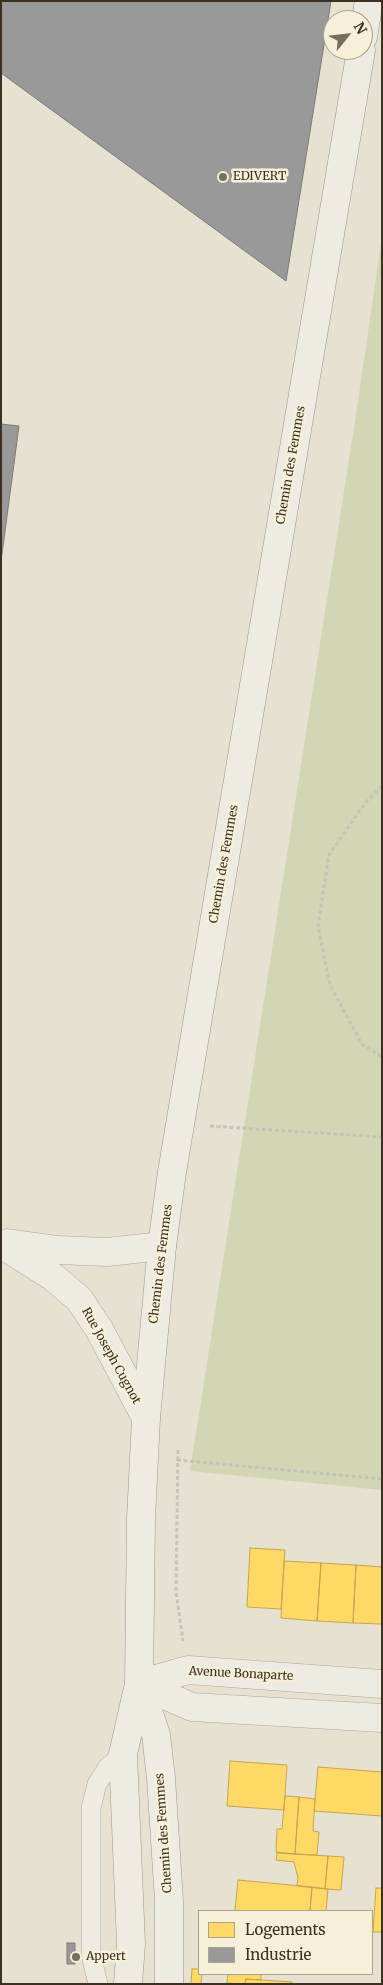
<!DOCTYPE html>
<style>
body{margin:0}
#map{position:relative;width:383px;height:1985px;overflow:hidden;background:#e6e1d1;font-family:Merriweather,serif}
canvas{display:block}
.frame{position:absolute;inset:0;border:2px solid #3b3021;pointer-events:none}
.legend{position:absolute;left:198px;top:1910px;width:175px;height:65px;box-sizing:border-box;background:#f6f0d8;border:1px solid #aba38f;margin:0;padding:6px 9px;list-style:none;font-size:15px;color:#3b3021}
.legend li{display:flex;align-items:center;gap:10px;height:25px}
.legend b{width:25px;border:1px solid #aba38f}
.north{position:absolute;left:323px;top:10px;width:50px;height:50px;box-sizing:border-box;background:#f6f0d8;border:1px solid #aba38f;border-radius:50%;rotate:61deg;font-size:14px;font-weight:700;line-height:20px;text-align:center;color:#3b3021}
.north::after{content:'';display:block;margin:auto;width:18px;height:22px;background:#776e5f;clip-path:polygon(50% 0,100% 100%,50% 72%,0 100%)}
</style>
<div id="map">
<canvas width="383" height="1985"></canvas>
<div class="frame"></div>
<ul class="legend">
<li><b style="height:14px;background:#ffd966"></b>Logements</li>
<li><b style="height:14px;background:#999"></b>Industrie</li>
</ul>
<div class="north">N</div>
</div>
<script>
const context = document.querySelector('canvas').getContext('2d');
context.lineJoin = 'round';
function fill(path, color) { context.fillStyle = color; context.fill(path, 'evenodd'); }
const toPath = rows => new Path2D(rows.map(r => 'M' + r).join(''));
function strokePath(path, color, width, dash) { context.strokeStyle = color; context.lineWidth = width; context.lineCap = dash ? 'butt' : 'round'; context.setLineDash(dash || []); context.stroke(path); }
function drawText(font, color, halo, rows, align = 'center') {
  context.font = font + ' Merriweather,serif'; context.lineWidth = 5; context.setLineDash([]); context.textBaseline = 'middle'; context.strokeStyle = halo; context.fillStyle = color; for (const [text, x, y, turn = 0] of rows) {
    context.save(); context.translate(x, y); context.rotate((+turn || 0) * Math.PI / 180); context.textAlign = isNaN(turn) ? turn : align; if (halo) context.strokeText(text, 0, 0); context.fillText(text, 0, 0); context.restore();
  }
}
const green = toPath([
 [382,236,382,1490,190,1471,356,415]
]);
const homes = toPath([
 [250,1548,285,1550,281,1609,247,1607,250,1548],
 [284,1561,321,1563,317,1621,281,1618,284,1561],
 [321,1563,356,1565,353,1623,317,1621,321,1563],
 [356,1565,382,1567,382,1624,353,1623,356,1565],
 [230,1761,287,1765,284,1810,227,1806,230,1761],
 [318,1767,382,1772,382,1816,314,1811,318,1767],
 [285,1796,299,1797,295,1854,276,1852,277,1829,282,1829,285,1796],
 [299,1797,315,1799,313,1831,319,1832,317,1855,295,1854,299,1797],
 [277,1853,328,1856,325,1889,297,1886,298,1878,294,1862,276,1860,277,1853],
 [328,1856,344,1857,341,1890,325,1889,328,1856],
 [238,1880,312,1887,310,1911,235,1911,238,1880],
 [312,1887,328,1889,326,1911,310,1911,312,1887],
 [376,1888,382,1888,382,1932,373,1932,376,1888],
 [192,1969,199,1969,199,1974,202,1974,201,1984,191,1984,192,1969],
 [228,1974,261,1974,261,1980,246,1979,245,1984,227,1983,228,1974],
 [246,1979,292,1982,292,1984,245,1984,246,1979]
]);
const industry = toPath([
 [1,1,331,1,286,281,1,73,1,1],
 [1,424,19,426,1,561,1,424],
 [67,1943,75,1943,75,1964,67,1964,67,1943]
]);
const path = toPath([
 [382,786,365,803,329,855,318,926,330,985,362,1044,382,1057],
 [210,1126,382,1137],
 [178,1450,176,1592,183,1641],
 [177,1460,382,1479]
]);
const lane = toPath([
 [98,1984,91,1955,91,1808,97,1784,108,1767,123,1754]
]);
const street = toPath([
 [7,1243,58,1250,107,1252,162,1246],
 [1,1244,53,1277,79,1299,99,1329,146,1418],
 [139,1684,192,1707,382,1718],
 [139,1684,188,1670,382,1684]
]);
const secondary = toPath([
 [363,37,369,1],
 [139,1684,156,1735,161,1778,169,1901,169,1984],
 [128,1984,131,1944,123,1754,139,1684,141,1519,146,1418,162,1246,172,1172,361,50]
]);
const markers = [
 [223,177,5,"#776e5f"],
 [76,1957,5,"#776e5f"]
];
const poiNames = [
 ["EDIVERT",233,177],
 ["Appert",86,1957]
];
const streetNames = [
 ["Chemin des Femmes",291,465,-80],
 ["Chemin des Femmes",224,864,-80],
 ["Chemin des Femmes",161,1264,-83],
 ["Rue Joseph Cugnot",111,1356,61],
 ["Avenue Bonaparte",241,1674,3],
 ["Chemin des Femmes",164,1833,-94]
];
fill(green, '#d3d6b4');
fill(homes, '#ffd966');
strokePath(homes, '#c4a651', 1);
fill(industry, '#999');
strokePath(industry, '#7d7a75', 1);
strokePath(lane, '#aca69a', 20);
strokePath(street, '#aca69a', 29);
strokePath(secondary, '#9c968a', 29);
strokePath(path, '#c7c3b9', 3, [4, 2.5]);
strokePath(lane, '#eeebe2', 19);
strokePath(street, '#eeebe2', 28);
strokePath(secondary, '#eeebe2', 28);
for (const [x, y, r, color] of markers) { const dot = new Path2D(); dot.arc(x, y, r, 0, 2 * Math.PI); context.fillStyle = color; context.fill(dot); strokePath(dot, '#f6f0d8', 2); }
drawText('12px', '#3b3021', '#f6f0d8', poiNames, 'left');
drawText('12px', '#3b3021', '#f6f0d8', streetNames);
</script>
